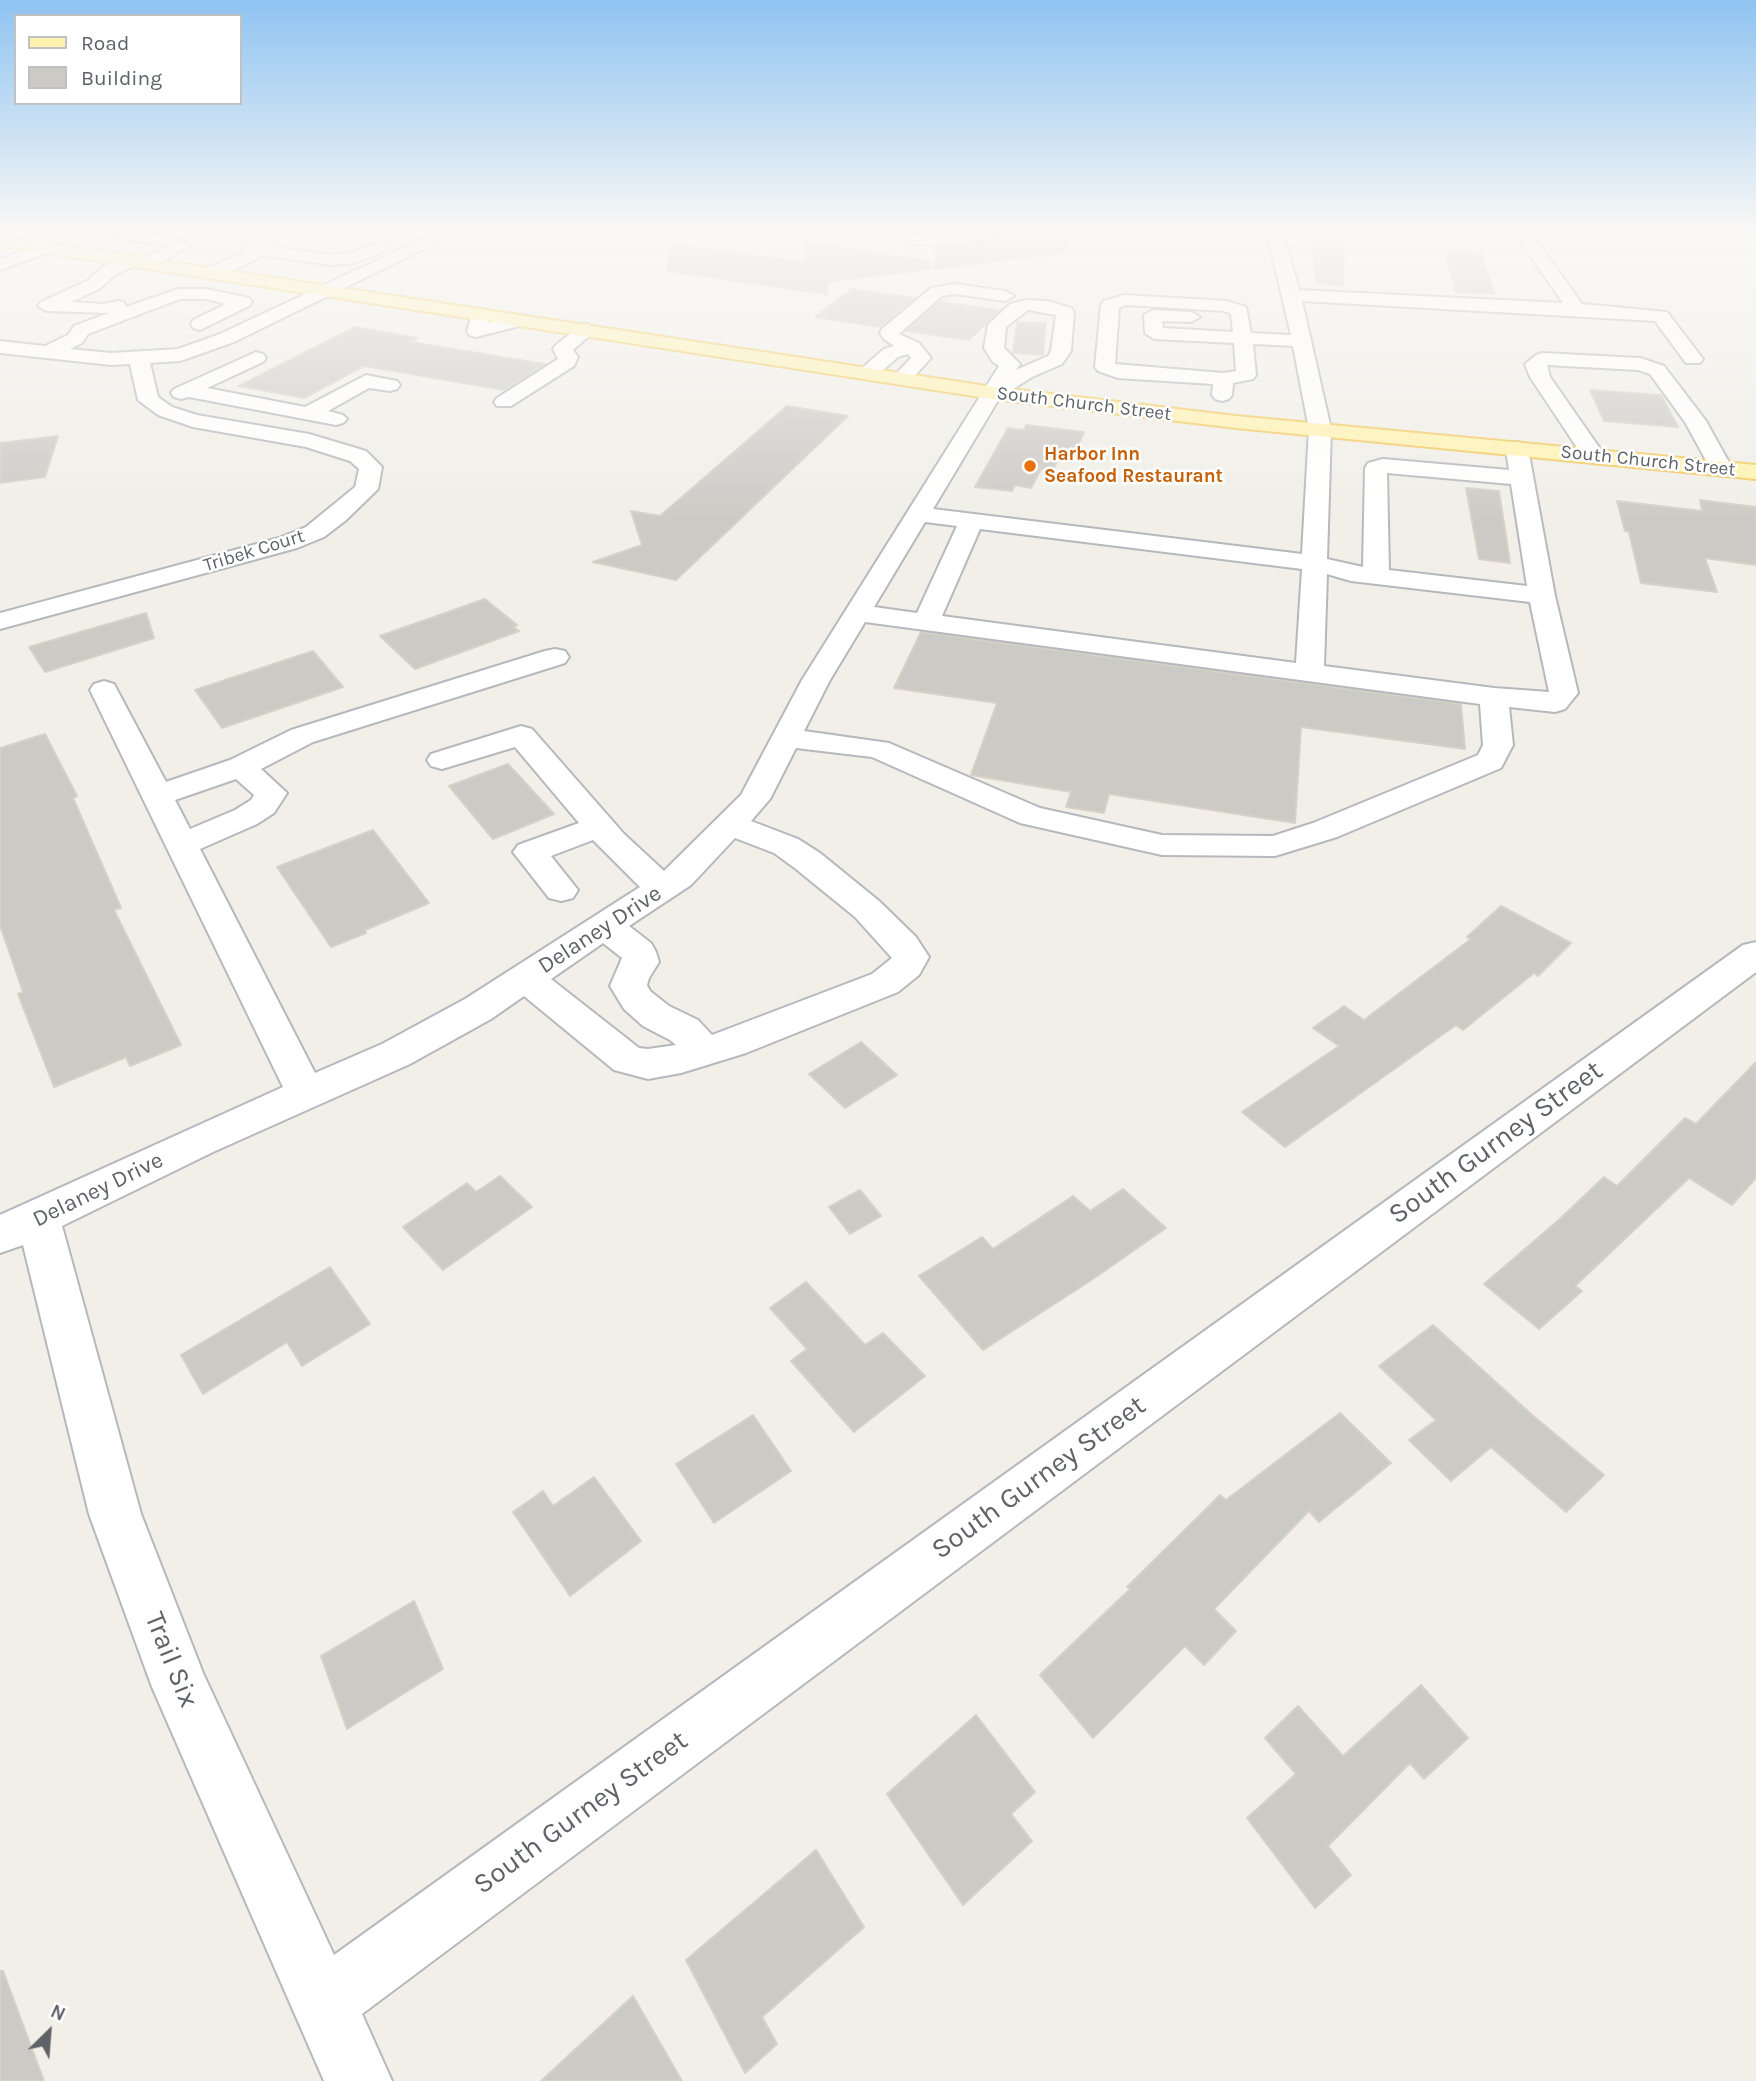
<!DOCTYPE html>
<style>
body{margin:0}
#map{position:relative;width:1756px;height:2081px;overflow:hidden;background:#f1efe8;font-family:Karla,sans-serif}
canvas{display:block}
.legend{position:absolute;left:14px;top:14px;width:228px;height:91px;box-sizing:border-box;background:#fff;border:2px solid #bfc1c3;margin:0;padding:9px 12px;list-style:none;font-size:21px;color:#5f6368}
.legend li{display:flex;align-items:center;gap:14px;height:35px}
.legend b{width:35px;border:2px solid #bfc1c3}
.north{position:absolute;left:14px;top:1997px;width:70px;height:70px;-webkit-text-stroke:5px #fff;paint-order:stroke;rotate:25deg;font-size:19px;font-weight:700;line-height:28px;text-align:center;color:#5f6368}
.north::after{content:'';display:block;margin:auto;width:24px;height:32px;background:#5f6368;clip-path:polygon(50% 0,100% 100%,50% 72%,0 100%)}
</style>
<div id="map">
<canvas width="1756" height="2081"></canvas>
<ul class="legend">
<li><b style="height:9px;background:#fff2af"></b>Road</li>
<li><b style="height:19px;background:#cccac5"></b>Building</li>
</ul>
<div class="north">N</div>
</div>
<script>
const context = document.querySelector('canvas').getContext('2d');
context.lineJoin = 'round';
function fill(path, color) { context.fillStyle = color; context.fill(path, 'evenodd'); }
const toPath = rows => new Path2D(rows.map(r => 'M' + r).join(''));
function strokePath(path, color, width, dash) { context.strokeStyle = color; context.lineWidth = width; context.lineCap = dash ? 'butt' : 'round'; context.setLineDash(dash || []); context.stroke(path); }
function drawText(font, color, halo, rows, align = 'center') {
  context.font = font + ' Karla,sans-serif'; context.lineWidth = 5; context.setLineDash([]); context.textBaseline = 'middle'; context.strokeStyle = halo; context.fillStyle = color; for (const [text, x, y, turn = 0] of rows) {
    context.save(); context.translate(x, y); context.rotate((+turn || 0) * Math.PI / 180); context.textAlign = isNaN(turn) ? turn : align; if (halo) context.strokeText(text, 0, 0); context.fillText(text, 0, 0); context.restore();
  }
}
const building = toPath([
 [1005,233,1065,233,1066,252,935,269,936,247,995,241,1005,233],
 [1311,233,1344,233,1343,285,1316,283,1311,233],
 [806,242,930,261,930,269,827,282,827,294,667,271,671,244,804,262,806,242],
 [1450,251,1481,253,1495,294,1456,292,1446,255,1451,255,1450,251],
 [852,289,915,298,880,327,815,317,852,289],
 [939,302,1000,310,969,340,907,331,939,302],
 [1017,322,1046,323,1043,355,1013,353,1017,322],
 [355,327,418,338,411,342,545,364,504,390,364,366,304,398,239,386,355,327],
 [1590,390,1661,395,1678,427,1604,421,1590,390],
 [787,406,848,416,676,580,593,562,642,545,631,511,660,516,787,406],
 [1026,425,1084,432,1071,462,1058,460,1053,470,1041,469,1031,488,1015,485,1012,491,975,487,1008,428,1024,430,1026,425],
 [58,436,45,477,0,483,0,443,58,436],
 [1466,488,1499,491,1510,563,1479,559,1466,488],
 [1700,500,1756,507,1756,565,1705,558,1717,592,1641,583,1629,532,1625,531,1617,501,1702,511,1700,500],
 [485,599,517,625,513,627,519,631,415,669,380,636,485,599],
 [146,613,154,638,45,672,29,647,146,613],
 [921,632,1461,704,1465,749,1301,727,1295,823,1109,794,1104,813,1066,807,1071,792,971,775,997,703,894,688,921,632],
 [313,651,343,687,222,728,195,690,313,651],
 [45,734,77,796,73,798,121,908,114,910,181,1045,130,1066,126,1057,54,1087,18,994,23,992,0,925,0,748,45,734],
 [508,764,554,814,493,839,449,786,508,764],
 [373,830,429,903,365,930,366,933,331,947,277,867,373,830],
 [1501,906,1571,943,1538,976,1534,973,1463,1030,1456,1025,1285,1147,1242,1112,1339,1046,1313,1028,1344,1006,1364,1020,1471,939,1467,937,1501,906],
 [861,1042,897,1075,845,1108,809,1074,861,1042],
 [1756,1062,1756,1178,1732,1205,1689,1178,1575,1286,1582,1291,1539,1329,1484,1284,1561,1218,1604,1177,1617,1186,1685,1118,1696,1124,1756,1062],
 [500,1176,532,1207,443,1270,403,1227,467,1183,476,1192,500,1176],
 [1123,1189,1166,1228,1090,1281,983,1350,919,1276,982,1237,993,1249,1073,1196,1090,1211,1123,1189],
 [860,1190,881,1216,850,1234,829,1207,860,1190],
 [330,1267,370,1324,302,1366,287,1342,203,1394,181,1355,330,1267],
 [806,1282,865,1345,883,1333,925,1376,854,1432,791,1361,807,1349,770,1308,806,1282],
 [1433,1325,1531,1414,1604,1475,1566,1512,1491,1447,1451,1481,1409,1440,1436,1420,1379,1366,1433,1325],
 [1340,1413,1391,1463,1319,1522,1309,1511,1214,1609,1236,1631,1204,1665,1185,1646,1093,1738,1040,1675,1130,1589,1127,1587,1220,1495,1226,1500,1340,1413],
 [753,1415,791,1471,714,1523,676,1464,753,1415],
 [594,1477,641,1541,570,1596,513,1512,543,1491,553,1506,594,1477],
 [414,1601,443,1669,347,1729,321,1656,414,1601],
 [1421,1685,1468,1738,1424,1779,1410,1763,1328,1846,1351,1875,1315,1908,1247,1818,1296,1774,1265,1738,1298,1706,1343,1756,1421,1685],
 [976,1715,1035,1792,1011,1814,1032,1841,963,1905,887,1794,976,1715],
 [816,1850,864,1927,762,2017,777,2044,745,2073,686,1960,816,1850],
 [0,1971,3,1971,44,2081,0,2081,0,1971],
 [633,1996,682,2081,541,2081,633,1996]
]);
const minor = toPath([
 [110,233,148,233,174,237,190,246,152,267,146,268,138,264,116,274,99,289,71,302,104,304,118,301,124,302,126,307,178,289,206,289,249,298,252,302,249,306,200,330,193,328,191,324,193,320,226,304,206,299,180,299,88,334,82,343,70,349,111,353,178,349,220,334,435,233,456,233,234,342,180,361,150,363,158,397,172,407,197,415,309,434,366,451,382,467,378,489,345,521,324,537,297,548,0,629,0,613,279,538,306,527,355,487,359,469,350,461,306,447,193,427,158,415,138,400,130,364,111,365,0,353,0,341,45,346,68,335,74,326,109,313,47,311,38,306,41,302,87,281,104,266,132,256,140,260,169,246,118,238,110,233],
 [267,233,279,233,281,236,267,246,333,255,352,253,381,242,389,247,387,250,355,263,333,265,259,255,256,260,217,277,211,278,203,273,205,269,243,253,248,244,267,233],
 [962,233,1003,233,995,238,948,245,913,244,905,239,913,234,962,233],
 [1267,233,1283,233,1299,290,1563,303,1515,233,1531,233,1582,304,1667,312,1703,359,1700,363,1686,363,1655,321,1302,301,1331,429,1327,559,1363,567,1365,468,1368,463,1383,459,1509,470,1506,449,1509,444,1517,442,1525,444,1528,449,1555,596,1578,693,1565,709,1555,712,1509,707,1513,745,1501,768,1337,837,1275,856,1162,855,1020,823,872,757,796,748,770,799,751,821,798,839,820,853,879,901,916,937,929,957,919,975,898,992,746,1053,681,1073,648,1079,614,1070,524,996,491,1019,410,1064,213,1152,62,1226,141,1514,203,1673,334,1955,1743,945,1756,942,1756,972,362,2014,392,2081,324,2081,152,1687,89,1514,23,1245,0,1253,0,1215,283,1087,90,690,94,684,104,681,114,684,166,782,230,760,291,730,545,651,555,649,565,651,569,657,565,663,313,742,261,769,287,793,274,813,257,824,200,849,315,1073,382,1044,465,999,640,887,593,840,551,856,578,890,573,898,561,901,549,898,513,852,518,845,579,823,515,747,442,769,431,766,427,760,431,754,521,726,532,729,624,834,664,871,741,795,802,680,999,366,993,362,984,348,988,325,1010,304,1027,300,1047,301,1071,308,1074,312,1071,351,1062,364,1032,377,1000,397,933,509,1302,554,1309,429,1293,346,1253,344,1256,375,1253,379,1233,383,1232,395,1229,399,1222,401,1215,399,1212,395,1213,384,1118,378,1098,371,1095,367,1101,305,1104,301,1124,295,1227,301,1246,307,1251,333,1291,335,1267,233],
 [1126,305,1224,311,1231,314,1233,332,1163,328,1162,321,1191,322,1200,317,1191,312,1153,310,1144,315,1145,333,1154,339,1234,343,1236,371,1223,373,1115,364,1119,308,1126,305],
 [1028,310,1056,315,1051,351,1048,356,1016,370,1020,364,1004,348,1006,327,1028,310],
 [1387,473,1511,484,1527,586,1389,570,1387,473],
 [925,522,957,526,917,613,874,607,925,522],
 [980,529,1302,569,1296,663,942,616,980,529],
 [1327,574,1351,581,1530,602,1549,692,1494,688,1324,666,1327,574],
 [865,622,1480,704,1483,745,1478,755,1313,823,1273,836,1162,835,1040,808,889,743,804,731,830,680,865,622],
 [236,779,254,795,251,800,235,810,190,829,175,800,236,779],
 [735,838,774,853,796,869,855,917,892,958,872,974,712,1035,698,1020,669,1006,650,991,647,985,649,978,659,962,656,952,651,943,629,926,691,885,735,838],
 [603,943,622,958,610,986,624,1009,643,1026,670,1040,676,1045,648,1049,639,1048,551,979,603,943],
 [46,243,54,248,52,251,0,270,0,259,46,243],
 [955,284,1005,291,1014,296,1005,301,955,294,942,296,899,334,919,343,931,358,908,383,894,383,891,379,911,358,908,354,898,357,875,377,861,377,858,373,861,369,884,349,894,346,884,339,880,333,882,329,931,288,955,284],
 [481,309,490,314,488,323,521,315,530,320,527,324,476,337,469,335,467,331,472,314,481,309],
 [587,324,596,330,573,350,578,357,574,366,511,406,497,406,494,402,497,398,558,359,553,349,556,345,580,326,587,324],
 [256,352,263,354,266,358,263,362,207,388,305,407,366,375,397,381,400,385,397,389,390,391,369,388,328,411,343,415,347,419,343,423,336,425,189,397,181,399,174,397,171,393,174,389,256,352],
 [1543,353,1640,358,1664,366,1706,421,1732,468,1729,473,1713,473,1685,422,1650,374,1638,370,1547,365,1550,377,1605,456,1602,461,1594,463,1586,461,1530,377,1525,364,1536,355,1543,353]
]);
const major = toPath([
 [0,236,993,387,1236,416,1756,465,1756,479,1236,428,993,399,0,246,0,236]
]);
const markers = [
 [1030,466,7,"#e8710a"]
];
const farStreetnames = [
 ["South Church Street",1084,404,7],
 ["South Church Street",1648,461,6],
 ["Tribek Court",254,551,-17]
];
const farFoodnames = [
 ["Harbor Inn",1044,455],
 ["Seafood Restaurant",1044,477]
];
const streetNames = [
 ["Delaney Drive",600,930,-33],
 ["Delaney Drive",98,1190,-26]
];
const nearStreetnames = [
 ["South Gurney Street",1496,1143,-36],
 ["South Gurney Street",1039,1478,-36],
 ["Trail Six",171,1660,68],
 ["South Gurney Street",581,1813,-36]
];
fill(building, '#cccac5');
strokePath(building, '#d6d1c6', 2);
strokePath(minor, '#b5b8bc', 4);
strokePath(major, '#f2c960', 4);
fill(minor, '#fff');
fill(major, '#fff2af');
const sky = context.createLinearGradient(0, 0, 0, 524);
sky.addColorStop(0, '#8fc3f1');
sky.addColorStop(0.44, '#f9f8f5');
sky.addColorStop(1, '#f9f8f500');
context.fillStyle = sky;
context.fillRect(0, 0, 1756, 524);
for (const [x, y, r, color] of markers) { const dot = new Path2D(); dot.arc(x, y, r, 0, 2 * Math.PI); context.fillStyle = color; context.fill(dot); strokePath(dot, '#fff', 2.5); }
drawText('19px', '#5f6368', '#fff', farStreetnames);
drawText('bold 19px', '#c56008', '#fff', farFoodnames, 'left');
drawText('23px', '#5f6368', '#fff', streetNames);
drawText('28px', '#5f6368', '#fff', nearStreetnames);
</script>
